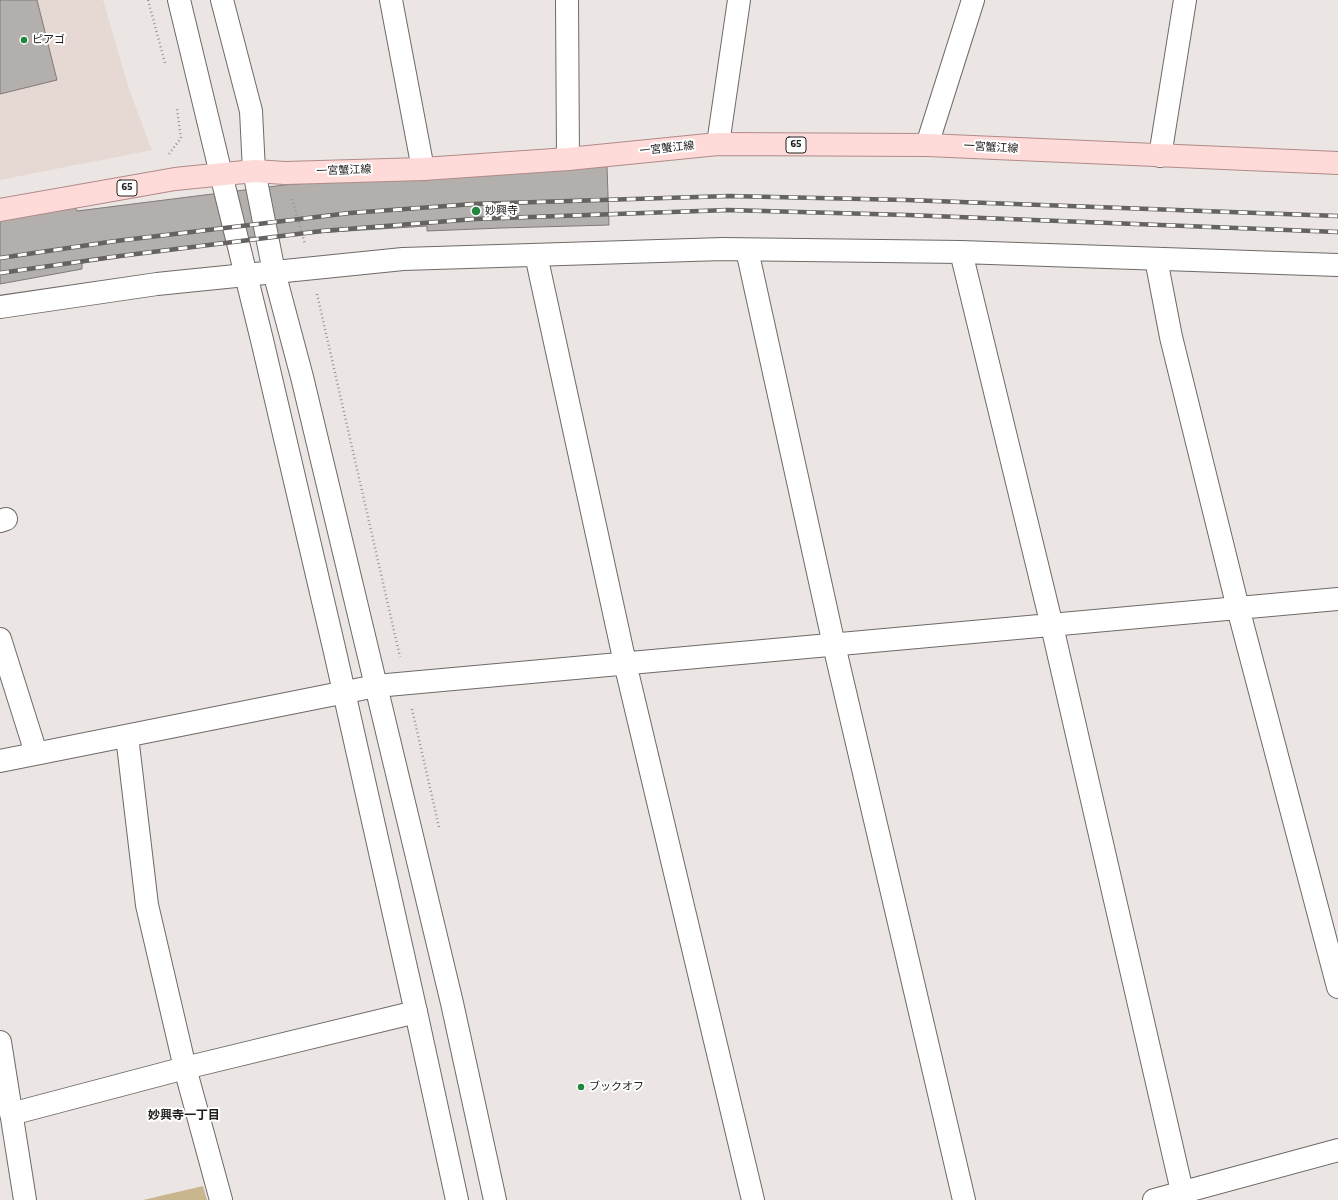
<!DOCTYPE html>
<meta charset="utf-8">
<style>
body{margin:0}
canvas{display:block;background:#ebe6e4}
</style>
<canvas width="1338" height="1200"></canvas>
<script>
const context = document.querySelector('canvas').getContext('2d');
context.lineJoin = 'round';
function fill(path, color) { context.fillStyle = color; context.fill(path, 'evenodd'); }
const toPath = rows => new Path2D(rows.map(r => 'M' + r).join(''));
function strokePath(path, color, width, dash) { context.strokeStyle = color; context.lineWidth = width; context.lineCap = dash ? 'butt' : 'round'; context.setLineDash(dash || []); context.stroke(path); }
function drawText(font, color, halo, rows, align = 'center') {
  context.font = font + ' "Titillium Web","Noto Sans JP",sans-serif'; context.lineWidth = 4; context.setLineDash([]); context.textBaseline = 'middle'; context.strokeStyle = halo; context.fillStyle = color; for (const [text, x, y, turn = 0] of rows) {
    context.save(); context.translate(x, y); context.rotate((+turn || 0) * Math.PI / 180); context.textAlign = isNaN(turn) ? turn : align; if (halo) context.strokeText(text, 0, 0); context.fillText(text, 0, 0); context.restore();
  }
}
const built = toPath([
 [0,0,103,0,130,92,152,150,0,180]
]);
const green = toPath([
 [203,1186,207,1200,143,1200]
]);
const building = toPath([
 [0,0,37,0,57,80,0,94,0,0],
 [607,166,609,225,501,228,427,231,427,226,253,237,82,263,82,269,0,284,0,218,75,206,77,211,284,185,427,173,607,166]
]);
const path = toPath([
 [148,0,165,63],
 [169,154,181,138,177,109],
 [292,199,305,244],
 [317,294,400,657],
 [412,709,439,827]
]);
const minor = toPath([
 [391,0,423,169],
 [567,0,568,159],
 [718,144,739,0],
 [927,145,973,0],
 [1160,156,1185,0],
 [747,250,834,645,964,1200],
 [961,252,1052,626,1184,1200],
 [536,255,625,663,753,1200],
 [1156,259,1171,337,1238,608,1338,987],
 [0,307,157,284,403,259,723,249,961,252,1338,265],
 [0,521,6,519],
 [0,639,36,753],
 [127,736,147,905,185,1068,221,1200],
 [0,761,376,686,1338,599],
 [0,1042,25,1200],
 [11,1114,185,1068,416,1012]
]);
const tertiary = toPath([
 [179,0,221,174,262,340,335,652,416,1012,457,1200],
 [222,0,251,111,254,171,274,272,302,377,452,1003,495,1200],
 [1154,1200,1338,1150]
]);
const primary = toPath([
 [0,210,175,179,254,171,285,173,423,169,568,159,718,144,927,145,1338,163]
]);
const rail = toPath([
 [0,258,116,241,350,213,474,204,729,196,907,200,1338,216],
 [0,273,120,256,322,231,475,219,728,210,907,215,1338,232]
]);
const markers = [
 [24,40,4,"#20873c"],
 [476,211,5,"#20873c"],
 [581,1087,4,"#20873c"]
];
const shields = [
 [796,145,20],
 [127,188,20]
];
const shieldNames = [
 ["65",796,145],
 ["65",127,188]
];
const poiNames = [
 ["ピアゴ",32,40],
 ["妙興寺",485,211],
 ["ブックオフ",589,1087]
];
const streetNames = [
 ["一宮蟹江線",991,148,3],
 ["一宮蟹江線",667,149,-6],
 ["一宮蟹江線",344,171,-2]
];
const neighbourhoodNames = [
 ["妙興寺一丁目",184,1116]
];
fill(built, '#e6d9d4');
fill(green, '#cab68e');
fill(building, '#b2afac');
strokePath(building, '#7e7b78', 1);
strokePath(minor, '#6e6a68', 24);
strokePath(tertiary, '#6e6a68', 24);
strokePath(primary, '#b08a88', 24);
strokePath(path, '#989493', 2.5, [1, 3]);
strokePath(minor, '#fff', 22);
strokePath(tertiary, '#fff', 22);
strokePath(primary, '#fedbd9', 22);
strokePath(rail, '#656260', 4.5);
strokePath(rail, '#fff', 3, [9]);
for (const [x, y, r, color] of markers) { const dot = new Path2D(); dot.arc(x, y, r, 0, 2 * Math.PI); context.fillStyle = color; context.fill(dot); strokePath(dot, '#fff', 1.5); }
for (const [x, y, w] of shields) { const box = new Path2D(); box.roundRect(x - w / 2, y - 8, w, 16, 3); context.fillStyle = '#fff'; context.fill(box); strokePath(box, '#22201f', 1); }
drawText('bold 10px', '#22201f', null, shieldNames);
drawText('11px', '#22201f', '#fff', poiNames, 'left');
drawText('11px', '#22201f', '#fff', streetNames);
drawText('bold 12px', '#22201f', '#fff', neighbourhoodNames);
</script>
